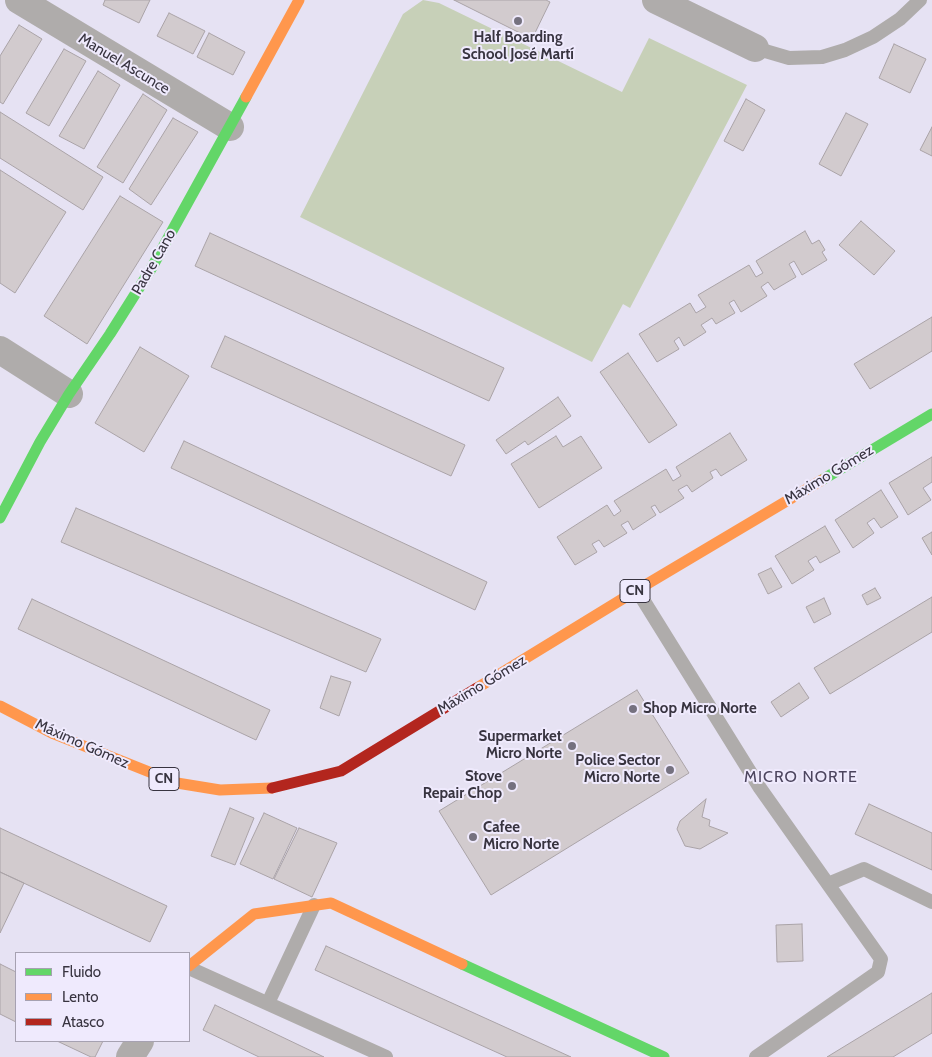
<!DOCTYPE html>
<meta charset="utf-8">
<style>
body{margin:0}
#map{position:relative;width:932px;height:1057px;overflow:hidden;background:#e6e2f3;font-family:Cabin,sans-serif}
canvas{display:block}
.legend{position:absolute;left:15px;top:952px;width:175px;height:90px;box-sizing:border-box;background:#efeafd;border:1px solid #a6a1b1;margin:0;padding:6px 9px;list-style:none;font-size:15px;color:#383440}
.legend li{display:flex;align-items:center;gap:10px;height:25px}
.legend b{width:25px;border:1px solid #a6a1b1}
</style>
<div id="map">
<canvas width="932" height="1057"></canvas>
<ul class="legend">
<li><b style="height:6px;background:#63d668"></b>Fluido</li>
<li><b style="height:6px;background:#ff974d"></b>Lento</li>
<li><b style="height:6px;background:#b3261e"></b>Atasco</li>
</ul>
</div>
<script>
const context = document.querySelector('canvas').getContext('2d');
context.lineJoin = 'round';
function fill(path, color) { context.fillStyle = color; context.fill(path, 'evenodd'); }
const toPath = rows => new Path2D(rows.map(r => 'M' + r).join(''));
function strokePath(path, color, width, dash) { context.strokeStyle = color; context.lineWidth = width; context.lineCap = dash ? 'butt' : 'round'; context.setLineDash(dash || []); context.stroke(path); }
function drawText(font, color, halo, rows, align = 'center') {
  context.font = font + ' Cabin,sans-serif'; context.lineWidth = 4; context.setLineDash([]); context.textBaseline = 'middle'; context.strokeStyle = halo; context.fillStyle = color; for (const [text, x, y, turn = 0] of rows) {
    context.save(); context.translate(x, y); context.rotate((+turn || 0) * Math.PI / 180); context.textAlign = isNaN(turn) ? turn : align; if (halo) context.strokeText(text, 0, 0); context.fillText(text, 0, 0); context.restore();
  }
}
const green = toPath([
 [423,0,439,3,622,92,649,38,747,85,630,308,623,304,592,362,300,217,403,14]
]);
const building = toPath([
 [105,0,150,0,139,23,103,5,105,0],
 [454,0,546,0,550,2,532,39,454,0],
 [169,13,205,31,193,54,157,36,169,13],
 [19,25,42,39,3,104,0,102,0,56,19,25],
 [209,33,245,52,233,75,197,57,209,33],
 [894,44,926,59,910,93,879,78,894,44],
 [64,49,86,61,49,126,26,113,64,49],
 [98,71,120,85,84,149,59,136,98,71],
 [143,94,167,110,123,183,97,167,143,94],
 [746,99,765,110,743,151,724,141,746,99],
 [0,112,103,177,83,210,0,158,0,112],
 [846,113,868,124,841,176,819,164,846,113],
 [173,118,198,132,151,205,129,189,173,118],
 [932,127,932,156,920,150,932,127],
 [0,170,66,212,15,293,0,283,0,170],
 [120,196,163,222,87,344,44,316,120,196],
 [861,221,895,251,874,275,839,245,861,221],
 [805,231,812,244,819,240,825,250,822,252,827,260,802,275,794,261,789,264,796,277,774,290,768,282,761,287,767,296,741,312,734,300,729,303,735,313,716,324,712,318,701,325,706,332,684,346,679,337,674,341,679,349,657,362,639,334,690,303,696,313,706,307,698,295,749,265,756,277,763,273,756,261,805,231],
 [210,233,504,368,489,401,195,266,210,233],
 [932,317,932,351,870,389,854,364,932,317],
 [225,336,465,445,451,476,211,367,225,336],
 [140,347,189,376,144,452,95,423,140,347],
 [628,353,677,425,649,443,600,372,628,353],
 [558,397,571,416,528,445,525,441,506,454,496,440,558,397],
 [730,433,747,460,721,476,716,469,710,472,713,478,692,492,687,485,678,490,684,498,660,513,655,505,651,507,656,515,633,530,628,521,621,525,627,533,604,547,599,540,592,544,597,552,575,565,557,537,607,505,614,516,621,511,614,501,666,469,673,481,681,476,676,467,730,433],
 [556,436,563,447,581,436,602,468,539,508,511,464,556,436],
 [184,441,487,582,475,610,171,468,184,441],
 [932,457,932,482,923,488,931,500,908,515,889,483,932,457],
 [881,490,898,517,881,528,874,518,867,523,874,533,853,548,835,520,881,490],
 [76,508,381,639,366,672,61,542,76,508],
 [825,526,840,552,820,563,816,556,808,561,814,570,792,584,775,556,825,526],
 [932,532,932,555,922,538,932,532],
 [771,568,782,587,768,594,758,574,771,568],
 [875,588,881,598,867,605,862,595,875,588],
 [932,597,932,632,830,694,814,668,932,597],
 [824,598,831,614,814,623,806,607,824,598],
 [32,599,270,710,256,740,18,629,32,599],
 [331,676,351,682,339,716,320,708,331,676],
 [799,683,809,698,781,717,771,702,799,683],
 [637,690,689,773,491,895,439,811,637,690],
 [706,799,702,817,710,820,709,826,728,833,700,849,685,846,677,829,680,821,706,799],
 [869,804,932,833,932,870,855,834,869,804],
 [230,808,254,818,235,865,211,856,230,808],
 [264,813,297,828,273,879,240,864,264,813],
 [0,828,167,906,150,942,0,872,0,828],
 [299,828,337,843,312,897,274,879,299,828],
 [0,872,24,883,0,933,0,872],
 [802,924,803,961,777,962,776,925,802,924],
 [326,946,571,1057,507,1057,315,970,326,946],
 [0,964,16,972,16,1022,0,1014,0,964],
 [932,993,932,1033,893,1057,827,1057,932,993],
 [215,1005,324,1057,259,1057,203,1030,215,1005],
 [57,1041,103,1041,95,1057,91,1057,57,1041]
]);
const lane = toPath([
 [755,48,789,58,822,57,845,50,873,37,900,19,920,0],
 [637,590,760,788,881,959,878,972,756,1057],
 [828,884,864,869,932,902],
 [189,968,386,1057],
 [268,1003,314,905]
]);
const street = toPath([
 [19,0,230,127],
 [656,0,755,48],
 [0,350,69,394],
 [130,1057,140,1041]
]);
const fast = toPath([
 [822,480,932,414],
 [0,518,40,442,69,394,110,334,151,269,246,97],
 [462,964,664,1057]
]);
const slow = toPath([
 [246,97,299,0],
 [477,688,637,590,822,480],
 [0,706,54,734,177,783,220,790,272,788],
 [189,966,254,914,331,903,462,964]
]);
const jam = toPath([
 [272,788,341,771,477,688]
]);
const markers = [
 [518,21,5,"#75717f"],
 [633,709,5,"#75717f"],
 [572,746,5,"#75717f"],
 [670,770,5,"#75717f"],
 [512,786,5,"#75717f"],
 [473,837,5,"#75717f"]
];
const shields = [
 [635,591,30],
 [164,779,30]
];
const shieldNames = [
 ["CN",635,591],
 ["CN",164,779]
];
const poiNames = [
 ["Half Boarding",518,38,"center"],
 ["School José Martí",518,55,"center"],
 ["Shop Micro Norte",643,709,"left"],
 ["Supermarket",562,737],
 ["Micro Norte",562,754],
 ["Police Sector",660,761],
 ["Micro Norte",660,778],
 ["Stove",502,777],
 ["Repair Chop",502,794],
 ["Cafee",483,828,"left"],
 ["Micro Norte",483,845,"left"]
];
const streetNames = [
 ["Manuel Ascunce",124,64,31],
 ["Padre Cano",154,262,-60],
 ["Máximo Gómez",829,475,-31],
 ["Máximo Gómez",482,685,-31],
 ["Máximo Gómez",82,744,24]
];
const neighbourhoodNames = [
 ["MICRO NORTE",801,777]
];
fill(green, '#c7d0b8');
fill(building, '#d2cbce');
strokePath(building, '#aaa3a7', 1);
strokePath(lane, '#afacab', 14);
strokePath(street, '#afacab', 28);
strokePath(fast, '#63d668', 11);
strokePath(slow, '#ff974d', 11);
strokePath(jam, '#b3261e', 11);
for (const [x, y, r, color] of markers) { const dot = new Path2D(); dot.arc(x, y, r, 0, 2 * Math.PI); context.fillStyle = color; context.fill(dot); strokePath(dot, '#efeafd', 2); }
for (const [x, y, w] of shields) { const box = new Path2D(); box.roundRect(x - w / 2, y - 11.5, w, 23, 4); context.fillStyle = '#efeafd'; context.fill(box); strokePath(box, '#383440', 1); }
drawText('bold 14px', '#383440', null, shieldNames);
drawText('bold 15px', '#383440', '#efeafd', poiNames, 'right');
drawText('15px', '#383440', '#efeafd', streetNames);
context.letterSpacing = '1px';
drawText('16px', '#4c455e', '#efeafd', neighbourhoodNames);
context.letterSpacing = '0px';
</script>
